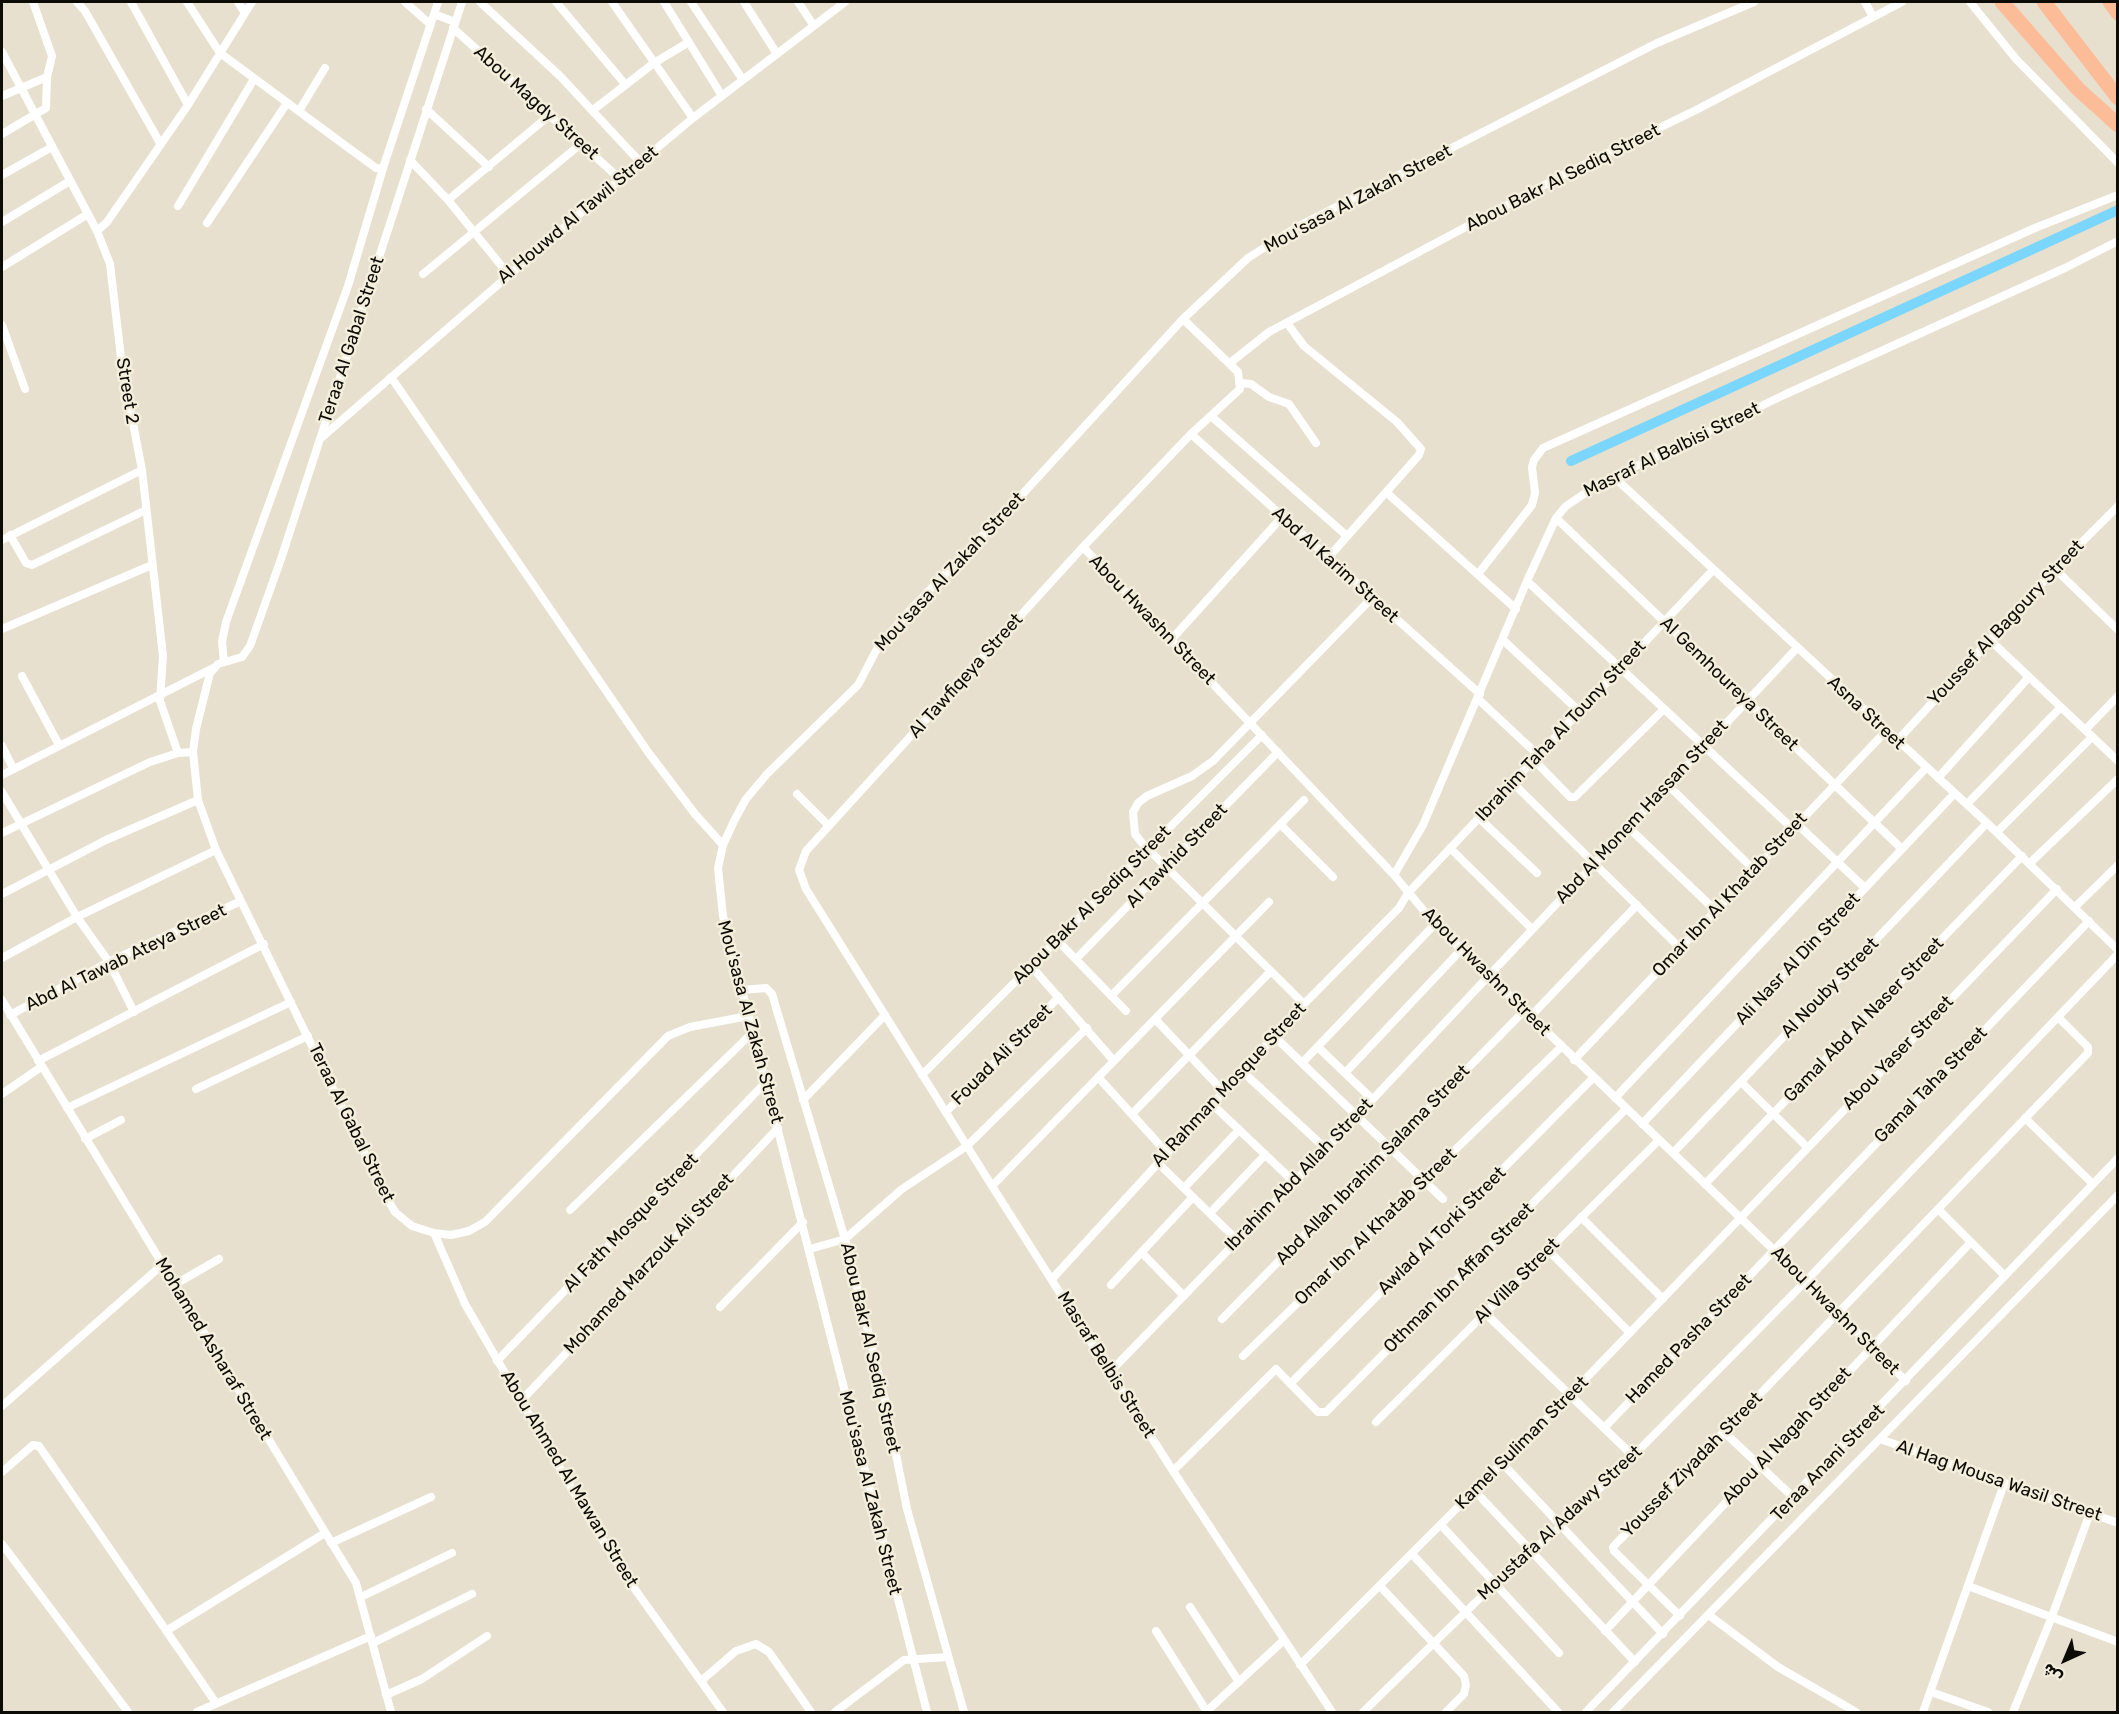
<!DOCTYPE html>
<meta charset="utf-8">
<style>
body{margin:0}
#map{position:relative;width:2119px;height:1714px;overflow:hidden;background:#e7e0cf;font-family:Rubik,"Noto Sans Arabic",sans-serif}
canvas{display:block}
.frame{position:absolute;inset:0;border:3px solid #0d0b06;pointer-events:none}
.north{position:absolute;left:2035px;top:1630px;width:60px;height:60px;-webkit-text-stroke:4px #f4eedc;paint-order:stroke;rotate:224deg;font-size:16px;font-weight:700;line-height:24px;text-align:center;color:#0d0b06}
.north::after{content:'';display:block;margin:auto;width:21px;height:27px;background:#0d0b06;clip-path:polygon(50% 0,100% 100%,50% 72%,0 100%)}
</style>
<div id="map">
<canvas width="2119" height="1714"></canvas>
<div class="frame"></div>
<div class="north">ش</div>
</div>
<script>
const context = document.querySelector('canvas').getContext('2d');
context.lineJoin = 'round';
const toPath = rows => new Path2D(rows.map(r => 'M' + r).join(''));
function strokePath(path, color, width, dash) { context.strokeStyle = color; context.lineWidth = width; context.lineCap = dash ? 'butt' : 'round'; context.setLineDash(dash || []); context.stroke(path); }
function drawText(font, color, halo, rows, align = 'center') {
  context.font = font + ' Rubik,sans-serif'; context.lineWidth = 5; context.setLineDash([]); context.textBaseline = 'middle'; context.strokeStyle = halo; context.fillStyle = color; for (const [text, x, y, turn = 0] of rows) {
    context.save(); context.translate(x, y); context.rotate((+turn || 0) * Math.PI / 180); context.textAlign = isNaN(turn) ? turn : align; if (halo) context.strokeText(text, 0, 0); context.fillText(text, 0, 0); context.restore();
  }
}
const canal = toPath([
 [1571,461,2118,210]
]);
const minor = toPath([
 [77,2,85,11,160,143],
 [131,2,188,105],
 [187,2,220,53,350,149,376,168,383,169],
 [238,2,245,13],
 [405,2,430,24],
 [462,2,281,559,250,646,242,657,218,664,210,673,196,729,193,752,198,800,216,850,384,1193,395,1212,412,1226,434,1233,451,1235,469,1231,485,1222,668,1036,690,1027,748,1016],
 [480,2,560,76,640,162],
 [556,2,625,84],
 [612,2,693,118],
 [664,2,722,96],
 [691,2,743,80],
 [744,2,777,54],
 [798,2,814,26],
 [1865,2,1873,17],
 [1970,2,2016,59,2118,163],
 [434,14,455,22],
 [453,28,620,179],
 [2,52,97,231,110,264,122,366,142,470,163,656,160,701,178,753],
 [2,96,47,77],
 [426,109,489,167],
 [593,110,654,63,689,42],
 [299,111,325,68],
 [2,134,46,108,47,77,52,56,33,2],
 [410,160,448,200,508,274],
 [2,175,52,147],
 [448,200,551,114],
 [178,206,254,79],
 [2,222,70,181],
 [207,223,287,103],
 [97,231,107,222,188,105,252,2],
 [2,267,88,214],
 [423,274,582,143],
 [1183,319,1238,372,1240,389,1191,434,1083,547,806,851,799,870,806,889,992,1186,1173,1471,1332,1712],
 [1287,323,1304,346,1397,422,1421,449,1419,455,1327,559],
 [2,325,25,389],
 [1230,363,1269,332,1567,173,1698,109,1902,2],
 [391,377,648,752,695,814,723,845],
 [1241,383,1251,384,1269,397,1289,404,1316,443],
 [1211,416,1347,536],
 [1191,434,1480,694],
 [320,439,620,179,693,118,845,2],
 [1614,477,1987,823,2118,950],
 [1386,492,1516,609],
 [1556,518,1902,849],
 [10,535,26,563,32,565,146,510],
 [2,540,142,470],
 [1083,547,1394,875,1435,924,1806,1281,1906,1381],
 [2055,569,2118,630],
 [1478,574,1532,505,1535,493,1532,467,1534,460,1543,448,2035,228,2118,195],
 [1527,581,1793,829],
 [2,629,152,565],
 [1171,640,1282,517],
 [1503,640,1579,711],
 [1990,640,2118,761],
 [224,662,222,642,226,622,348,286,384,165,438,2],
 [22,676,59,745],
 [1478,699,1538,755],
 [2085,730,2118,696],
 [1897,741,2055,569,2118,506],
 [2,746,13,768],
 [1534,760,1570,797,1575,797,1664,709],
 [2,775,213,668],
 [1938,778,2029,677],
 [1512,782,1680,948],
 [1668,785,1754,870],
 [2,792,77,917,109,962,134,1012],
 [797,794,829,826],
 [1967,804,2061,707],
 [1479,818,1537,873],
 [1280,824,1333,877],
 [1797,824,1865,888],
 [1628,827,1716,911],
 [1997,832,2092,737],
 [2,833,150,762,178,753,193,752],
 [1450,848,1532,929],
 [2030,863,2118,779],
 [1394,875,1423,825,1527,581,1556,518,1566,506,1599,484,1786,394,2065,268,2118,241],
 [2,894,106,840,198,800],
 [2075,907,2118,865],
 [1057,940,1126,1011],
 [2,958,77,917,216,850],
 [1076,959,1278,752],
 [1031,966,1114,1061],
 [742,990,766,988,772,994,845,1239,885,1400,907,1509,964,1712],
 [1111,996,1304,800],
 [2,1000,356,1583,391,1712],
 [1304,1004,1142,843,1135,834,1133,812,1138,803,1147,796,1192,776,1213,761,1371,599],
 [10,1015,109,962,241,901],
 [1530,1017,1637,905],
 [1155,1019,1223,1091],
 [1274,1036,1443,1199],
 [1318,1047,1372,1099],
 [1574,1060,1886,731],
 [38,1061,264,944],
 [1302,1063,1435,924],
 [1242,1071,1326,1149],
 [1345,1073,1461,950],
 [922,1075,1262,735],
 [1098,1077,1167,1153],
 [1741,1082,1807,1147],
 [196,1089,308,1036],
 [2,1094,41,1067],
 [1615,1098,1926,768],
 [803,1100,885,1015],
 [1212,1104,1294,1182],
 [67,1108,291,1002],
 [946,1112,1059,997],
 [1132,1114,1271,971],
 [2025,1118,2093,1184],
 [1642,1124,1955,793],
 [85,1139,121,1120],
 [1673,1153,1987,823],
 [1158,1163,1237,1240],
 [1705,1184,2022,856],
 [992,1186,1269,902],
 [1184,1188,1239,1130],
 [1938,1209,2005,1276],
 [570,1210,752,1033],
 [1210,1213,1265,1155],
 [1581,1217,1663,1299],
 [434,1233,465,1304,587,1515,624,1574,723,1712],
 [810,1249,845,1239,902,1189,967,1146,1087,1028],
 [1548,1250,1630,1333],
 [1142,1253,1184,1296],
 [1052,1279,1304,1004,1399,908,1408,893,1713,570],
 [174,1285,219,1259],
 [1111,1285,1193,1197],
 [720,1307,803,1222],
 [1485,1313,1633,1456],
 [1222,1319,1524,1011],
 [1243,1356,1561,1047],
 [497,1361,764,1084],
 [1110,1372,1326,1149,1797,648],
 [1291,1383,1593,1078],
 [521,1401,778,1128],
 [2,1406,162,1265],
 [1376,1422,1659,1140],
 [1604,1428,2089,921],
 [1724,1432,1794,1498],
 [1880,1439,2118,1523],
 [1502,1463,1663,1634],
 [1173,1471,1276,1369,1318,1412,1326,1412,1626,1109],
 [2,1472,33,1445,39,1446,216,1703],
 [1474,1490,1635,1662],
 [1441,1525,1559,1653],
 [331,1543,431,1497],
 [2,1544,128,1712],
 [1412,1554,1558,1712],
 [1380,1586,1464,1676,1466,1685,1464,1694,1446,1712],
 [1968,1586,2118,1642],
 [361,1597,452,1553],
 [1190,1607,1239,1682],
 [1680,1616,1614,1551,1613,1547,2088,1053,2088,1047,2058,1017],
 [1710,1616,1778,1667,1856,1712],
 [166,1631,325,1533],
 [1156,1631,1207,1712],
 [1605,1631,1971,1242],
 [373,1643,472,1594],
 [1300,1665,1570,1395,2057,889],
 [701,1681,736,1651,756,1644,769,1652,811,1712],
 [1931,1692,1988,1712],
 [386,1695,422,1679,487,1636],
 [197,1712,371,1636],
 [835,1712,904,1660,948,1657],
 [927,1712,723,916,718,868,723,845,734,821,746,799,767,774,858,685,878,647,914,606,1018,499,1183,319,1248,258,1295,228,1657,43,1754,2],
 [1206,1712,1284,1640],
 [1363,1712,1517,1562,1554,1533,1633,1456,1806,1281,2118,954],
 [1586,1712,2118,1158],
 [1613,1712,2118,1195],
 [1923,1712,2004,1484],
 [2013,1712,2051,1619,2090,1513]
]);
const motorway = toPath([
 [2002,2,2078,89,2118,125],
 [2044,2,2118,98],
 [2110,2,2118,13]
]);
const streetNames = [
 ["Abou Magdy Street",536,103,42],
 ["Abou Bakr Al Sediq Street",1563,178,-27],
 ["Mou'sasa Al Zakah Street",1358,199,-28],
 ["Al Houwd Al Tawil Street",578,215,-40],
 ["Teraa Al Gabal Street",352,340,-72],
 ["Street 2",127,391,81],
 ["Masraf Al Balbisi Street",1672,450,-26],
 ["Abd Al Karim Street",1335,565,42],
 ["Mou'sasa Al Zakah Street",950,572,-47],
 ["Abou Hwashn Street",1152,620,46],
 ["Youssef Al Bagoury Street",2006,623,-47],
 ["Al Tawfiqeya Street",966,676,-48],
 ["Al Gemhoureya Street",1729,684,44],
 ["Asna Street",1866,713,43],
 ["Ibrahim Taha Al Touny Street",1561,731,-47],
 ["Abd Al Monem Hassan Street",1642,812,-47],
 ["Al Tawhid Street",1177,856,-46],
 ["Omar Ibn Al Khatab Street",1730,895,-47],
 ["Abou Bakr Al Sediq Street",1092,905,-45],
 ["Abd Al Tawab Ateya Street",126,958,-26],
 ["Ali Nasr Al Din Street",1798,959,-47],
 ["Abou Hwashn Street",1486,972,45],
 ["Al Nouby Street",1830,988,-46],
 ["Gamal Abd Al Naser Street",1864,1020,-46],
 ["Mou'sasa Al Zakah Street",750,1022,75],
 ["Abou Yaser Street",1898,1053,-46],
 ["Fouad Ali Street",1002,1055,-45],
 ["Al Rahman Mosque Street",1229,1085,-47],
 ["Gamal Taha Street",1931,1085,-46],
 ["Teraa Al Gabal Street",351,1123,64],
 ["Abd Allah Ibrahim Salama Street",1373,1165,-46],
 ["Ibrahim Abd Allah Street",1299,1175,-46],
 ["Al Fath Mosque Street",631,1223,-46],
 ["Omar Ibn Al Khatab Street",1376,1227,-44],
 ["Awlad Al Torki Street",1442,1231,-45],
 ["Mohamed Marzouk Ali Street",649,1264,-47],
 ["Othman Ibn Affan Street",1459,1278,-45],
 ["Al Villa Street",1517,1281,-45],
 ["Abou Hwashn Street",1835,1311,45],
 ["Hamed Pasha Street",1689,1339,-46],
 ["Abou Bakr Al Sediq Street",870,1348,77],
 ["Mohamed Asharaf Street",213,1349,59],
 ["Masraf Belbis Street",1106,1365,58],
 ["Abou Al Nagah Street",1787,1436,-47],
 ["Kamel Suliman Street",1522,1443,-45],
 ["Teraa Anani Street",1828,1463,-46],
 ["Youssef Ziyadah Street",1692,1465,-46],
 ["Abou Ahmed Al Mawan Street",569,1479,59],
 ["Al Hag Mousa Wasil Street",1999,1481,19],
 ["Mou'sasa Al Zakah Street",870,1493,76],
 ["Moustafa Al Adawy Street",1560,1523,-43]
];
strokePath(canal, '#7ad6fc', 10);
strokePath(minor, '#fff', 8);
strokePath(motorway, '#fdbc98', 15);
drawText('18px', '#0d0b06', '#f4eedc', streetNames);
</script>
